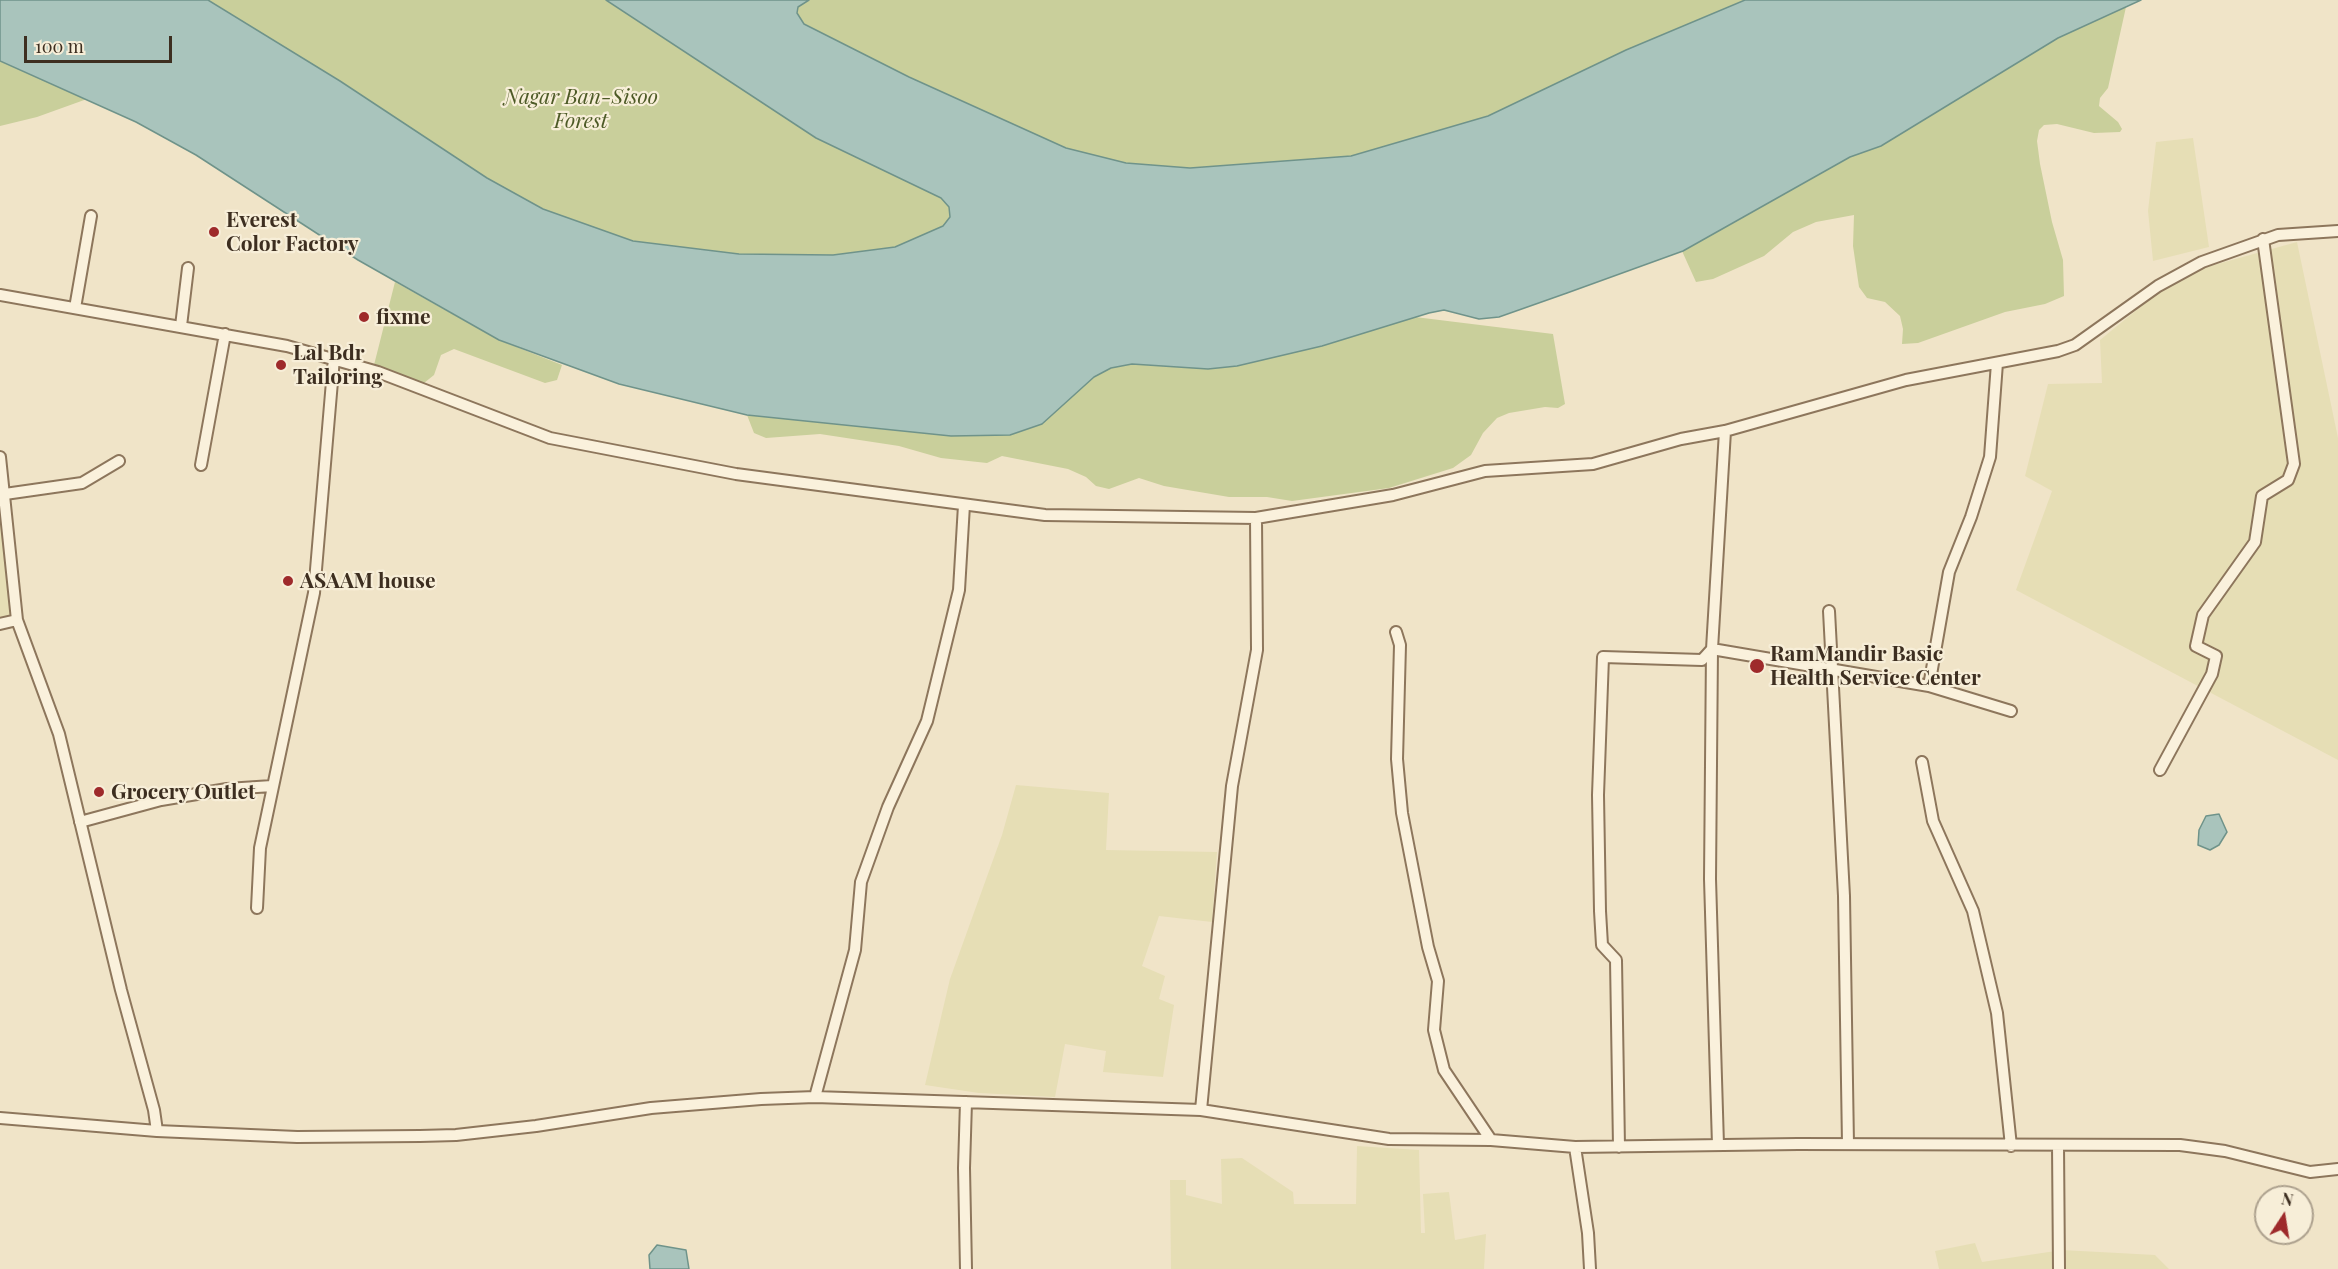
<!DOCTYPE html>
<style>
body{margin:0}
#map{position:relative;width:2338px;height:1269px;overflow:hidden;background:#f0e4c8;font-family:"Playfair Display",serif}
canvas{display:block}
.north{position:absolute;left:2254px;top:1185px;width:60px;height:60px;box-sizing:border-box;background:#f7eed8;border:2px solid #ada18e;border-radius:50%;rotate:12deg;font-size:16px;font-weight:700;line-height:24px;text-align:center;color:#3d2e20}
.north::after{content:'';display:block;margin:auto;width:21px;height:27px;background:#9e2a2b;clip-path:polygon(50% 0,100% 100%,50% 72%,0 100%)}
.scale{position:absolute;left:24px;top:36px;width:148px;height:27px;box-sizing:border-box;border:3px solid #3d2e20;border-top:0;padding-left:8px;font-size:18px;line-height:21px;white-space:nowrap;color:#3d2e20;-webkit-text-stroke:4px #f7eed8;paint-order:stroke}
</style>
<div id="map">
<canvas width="2338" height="1269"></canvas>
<div class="north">N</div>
<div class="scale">100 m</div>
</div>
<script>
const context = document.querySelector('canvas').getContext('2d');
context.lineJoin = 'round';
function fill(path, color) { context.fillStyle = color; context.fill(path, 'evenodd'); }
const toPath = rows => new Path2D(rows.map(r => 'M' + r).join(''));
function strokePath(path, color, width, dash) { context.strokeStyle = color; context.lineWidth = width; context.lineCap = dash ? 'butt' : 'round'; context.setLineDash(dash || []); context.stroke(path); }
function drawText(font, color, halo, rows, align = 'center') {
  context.font = font + ' "Playfair Display",serif'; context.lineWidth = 4.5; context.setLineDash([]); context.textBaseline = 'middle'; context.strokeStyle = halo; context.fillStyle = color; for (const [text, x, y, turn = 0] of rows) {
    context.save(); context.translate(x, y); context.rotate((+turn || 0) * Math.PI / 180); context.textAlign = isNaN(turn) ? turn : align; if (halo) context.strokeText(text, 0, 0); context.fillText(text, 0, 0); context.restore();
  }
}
const farmland = toPath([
 [2193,138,2209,247,2153,261,2148,211,2156,142],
 [2297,242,2338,438,2338,760,2016,590,2052,491,2025,476,2048,384,2102,383,2100,340,2161,290,2180,278,2203,268],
 [0,492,12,617,0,620],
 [1016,785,1109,793,1106,850,1217,852,1212,922,1159,916,1142,966,1165,976,1159,999,1174,1005,1163,1077,1103,1072,1106,1051,1065,1044,1055,1097,979,1093,925,1085,950,979,1002,835],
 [1357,1146,1419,1150,1421,1233,1425,1233,1423,1194,1449,1192,1455,1240,1486,1234,1484,1269,1171,1269,1170,1180,1186,1180,1186,1195,1222,1204,1221,1159,1242,1158,1293,1192,1294,1204,1356,1204],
 [1975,1243,1982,1262,2062,1250,2155,1255,2169,1269,1939,1269,1935,1251]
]);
const green = toPath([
 [208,0,606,0,816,138,941,198,949,207,950,217,943,226,895,247,833,255,739,254,633,241,543,209,487,178,340,81],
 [809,0,1745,0,1626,50,1488,116,1351,156,1190,168,1126,163,1066,148,909,77,804,24,797,13,798,7],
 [2126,7,2108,88,2100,98,2099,106,2118,122,2122,129,2120,132,2094,133,2057,124,2044,125,2039,130,2037,141,2040,164,2052,222,2063,260,2064,296,2045,304,2005,312,1918,343,1902,344,1903,329,1900,316,1885,302,1867,298,1859,287,1853,246,1854,215,1816,222,1793,232,1764,256,1713,279,1696,282,1682,251,1850,157,1881,146,2058,38],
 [0,61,87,99,37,117,0,126],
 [395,282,499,340,562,365,557,380,545,383,454,349,441,355,434,375,424,383,374,365],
 [1415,317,1553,334,1565,404,1558,408,1545,407,1509,413,1497,418,1483,433,1471,455,1453,468,1389,488,1292,501,1267,497,1229,497,1164,486,1139,478,1109,489,1096,486,1086,477,1068,469,1002,456,987,463,941,458,899,446,820,434,766,438,754,433,747,415,951,436,1111,368,1132,364,1208,369,1237,366,1322,346]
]);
const water = toPath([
 [0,0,208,0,340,81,487,178,543,209,633,241,739,254,833,255,895,247,943,226,950,217,949,207,941,198,816,138,606,0,809,0,798,7,797,13,804,24,909,77,1066,148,1126,163,1190,168,1351,156,1488,116,1626,50,1745,0,2141,0,2058,38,1881,146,1850,157,1683,251,1567,293,1499,317,1479,319,1444,310,1429,313,1322,346,1237,366,1208,369,1132,364,1111,368,1094,377,1042,424,1010,435,951,436,747,415,619,384,499,340,358,260,196,155,136,122,0,61,0,0],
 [2219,814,2227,832,2219,845,2210,850,2198,845,2199,830,2206,816,2219,814],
 [657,1245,686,1250,689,1269,650,1269,649,1255,657,1245]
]);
const minor = toPath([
 [0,295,287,346,378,372,550,438,736,474,1045,515,1256,518,1393,495,1485,471,1593,464,1681,439,1725,431,1906,380,2058,351,2075,345,2158,286,2202,262,2278,235,2338,231],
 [75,308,91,216],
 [181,326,188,268],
 [1997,363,1990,457,1971,517,1949,572,1929,686,2011,711],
 [1725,431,1712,649,1929,686],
 [0,457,17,620,59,734,121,990,154,1110,157,1131],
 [201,465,225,334],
 [5,494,82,483,119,461],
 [1829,611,1844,896,1848,1144],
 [0,624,17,620],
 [1396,632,1400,645,1397,759,1402,813,1428,947,1438,981,1434,1030,1444,1070,1491,1140],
 [1712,649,1710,879,1718,1145],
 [1922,762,1933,821,1973,911,1997,1013,2011,1146],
 [2160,770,2212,674,2216,656,2196,646,2203,615,2255,542,2262,496,2288,480,2294,464,2263,239],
 [80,822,161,800,227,789,272,786],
 [257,908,260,848,314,593,334,358],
 [815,1097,855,950,861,882,888,807,927,721,959,590,964,505],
 [1201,1110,1232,786,1257,650,1256,518],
 [0,1118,157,1131,297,1137,420,1136,456,1135,536,1126,651,1108,761,1099,815,1097,1201,1110,1389,1139,1491,1140,1575,1147,1798,1144,2180,1145,2225,1151,2310,1172,2338,1169],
 [2058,1145,2059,1269],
 [1575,1147,1588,1233,1590,1269],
 [1619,1147,1616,960,1602,945,1600,911,1598,795,1603,657,1702,660,1712,649],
 [966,1269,964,1168,966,1102]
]);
const markers = [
 [214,232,6,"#9e2a2b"],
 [364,317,6,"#9e2a2b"],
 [281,365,6,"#9e2a2b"],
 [288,581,6,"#9e2a2b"],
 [1757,666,8,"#9e2a2b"],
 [99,792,6,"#9e2a2b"]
];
const parkNames = [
 ["Nagar Ban-Sisoo",581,97],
 ["Forest",581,121]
];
const poiNames = [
 ["Everest",226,220],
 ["Color Factory",226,244],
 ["fixme",376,317],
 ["Lal Bdr",293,353],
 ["Tailoring",293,377],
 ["ASAAM house",300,581],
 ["RamMandir Basic",1770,654],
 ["Health Service Center",1770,678],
 ["Grocery Outlet",111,792]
];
fill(farmland, '#e6deb5');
fill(green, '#c9cf9b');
fill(water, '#a9c4bc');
strokePath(water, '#6f938a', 1.5);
strokePath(minor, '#8d765c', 14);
strokePath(minor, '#faf1dc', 10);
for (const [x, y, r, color] of markers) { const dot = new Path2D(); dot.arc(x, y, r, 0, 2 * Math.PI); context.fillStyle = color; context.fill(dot); strokePath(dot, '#f7eed8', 2); }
drawText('italic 21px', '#4d5a26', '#f7eed8', parkNames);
drawText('bold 21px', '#3d2e20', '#f7eed8', poiNames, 'left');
</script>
